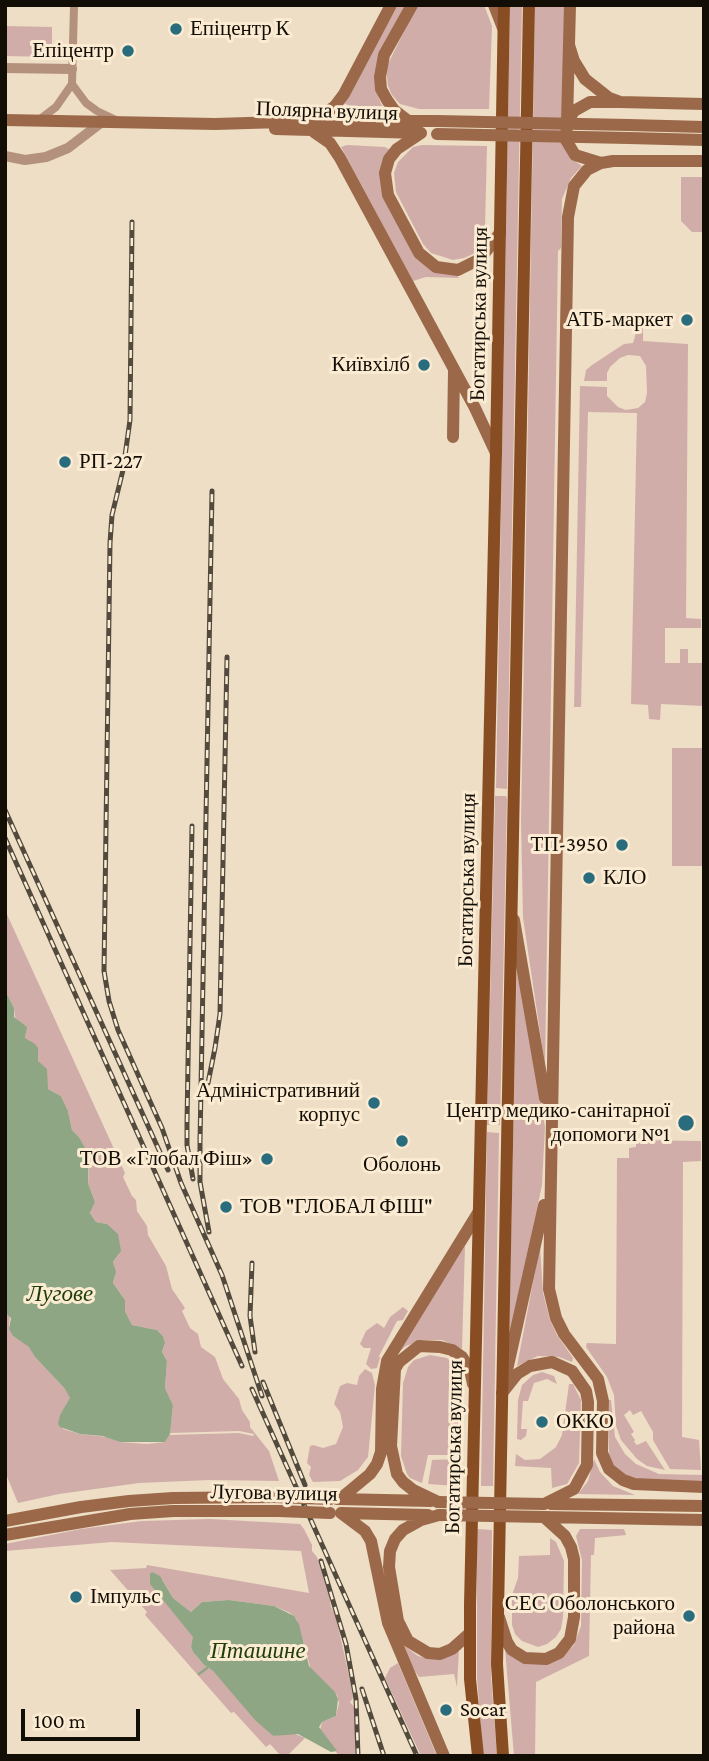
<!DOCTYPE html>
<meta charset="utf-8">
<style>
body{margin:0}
#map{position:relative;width:709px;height:1761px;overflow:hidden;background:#eddec5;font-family:"Crimson Pro",serif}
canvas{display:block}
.frame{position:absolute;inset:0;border:7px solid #120d05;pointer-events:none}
.scale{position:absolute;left:21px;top:1709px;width:119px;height:32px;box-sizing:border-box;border:4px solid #120d05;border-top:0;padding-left:9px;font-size:21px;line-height:24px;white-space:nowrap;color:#120d05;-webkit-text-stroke:5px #fbebd2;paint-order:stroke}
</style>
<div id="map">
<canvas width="709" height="1761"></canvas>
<div class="frame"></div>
<div class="scale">100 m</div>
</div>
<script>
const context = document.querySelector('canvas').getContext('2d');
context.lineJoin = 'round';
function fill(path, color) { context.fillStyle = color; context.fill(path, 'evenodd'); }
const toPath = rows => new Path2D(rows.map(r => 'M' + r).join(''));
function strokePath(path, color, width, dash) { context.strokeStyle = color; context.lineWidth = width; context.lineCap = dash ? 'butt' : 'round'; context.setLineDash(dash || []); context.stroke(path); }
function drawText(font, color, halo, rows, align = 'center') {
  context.font = font + ' "Crimson Pro",serif'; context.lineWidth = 6; context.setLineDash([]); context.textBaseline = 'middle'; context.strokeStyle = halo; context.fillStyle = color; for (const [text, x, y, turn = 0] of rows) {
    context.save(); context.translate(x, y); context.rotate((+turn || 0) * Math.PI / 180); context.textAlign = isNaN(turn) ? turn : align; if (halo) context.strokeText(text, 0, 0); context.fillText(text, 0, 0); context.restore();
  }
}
const green = toPath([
 [398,5,406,5,378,60,378,96,382,106,350,106,343,103],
 [417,5,484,5,492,26,489,109,419,109,400,104,392,95,388,86,386,68],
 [510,5,522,5,507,789,496,788],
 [535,5,563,5,565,12,572,159,582,166,571,178,562,199,561,248,558,251,545,1065,523,918,521,822],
 [5,26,52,27,52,57,5,56],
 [347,145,385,147,390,150,382,167,421,262,457,275,459,278,426,277,413,281,341,147],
 [422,145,487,146,485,228,480,246,473,254,464,258,453,260,431,253,423,244,396,192,394,173,398,162,413,147],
 [681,177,704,177,704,232,692,232,681,221],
 [643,325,643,341,688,344,686,618,701,619,701,628,665,628,665,663,680,663,680,649,688,649,688,663,704,663,704,706,661,704,660,720,649,719,648,705,631,704,637,413,588,412,581,707,574,707,580,386,607,387,607,396,618,407,626,410,638,408,645,402,647,393,646,366,640,356,628,355,620,358,610,367,607,373,607,381,584,381,586,370,592,365,624,344,633,343,638,326],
 [672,748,704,748,704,866,672,866],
 [495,796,506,796,507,799,500,1125,487,1125],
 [5,910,125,1173,123,1177,132,1196,136,1200,137,1211,147,1226,148,1235,166,1266,172,1289,185,1308,182,1311,190,1328,198,1334,201,1347,215,1357,223,1379,239,1399,242,1410,250,1422,250,1427,269,1451,279,1481,210,1480,139,1483,59,1494,18,1503,5,1472,5,1312,10,1315,9,1326,13,1336,30,1347,35,1357,65,1389,71,1398,63,1429,80,1434,108,1437,120,1442,147,1444,165,1442,169,1435,239,1433,253,1436,254,1434,239,1431,170,1433,173,1405,165,1388,167,1361,162,1352,165,1343,163,1336,157,1330,132,1325,125,1311,125,1300,113,1283,115,1276,113,1262,119,1254,107,1224,96,1222,90,1213,95,1202,88,1183,90,1158,79,1137,72,1130,68,1111,61,1096,48,1089,37,1058,25,1038,26,1032,15,1017,14,1008,6,992],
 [517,955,545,1127,542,1185,509,1338],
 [487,1132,499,1133,493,1486,481,1486],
 [636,1140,701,1141,701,1161,683,1162,682,1437,699,1440,701,1470,670,1469,653,1440,653,1432,641,1411,633,1415,630,1410,624,1415,634,1432,631,1434,635,1440,634,1442,637,1445,646,1441,665,1470,647,1466,637,1459,621,1440,616,1426,614,1395,607,1377,586,1347,587,1343,616,1344,617,1158,629,1158,629,1148,636,1147],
 [465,1246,462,1349,442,1340,423,1340,406,1346,397,1354],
 [540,1246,543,1293,550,1320,557,1335,573,1358,572,1362,559,1357,538,1356,517,1366],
 [403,1307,408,1311,403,1320,397,1321,379,1356,380,1358,377,1368,371,1369,366,1364,371,1348,364,1348,360,1344,366,1331,377,1323,384,1328,390,1317],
 [430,1355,447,1358,461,1371,461,1432,456,1455,428,1455,422,1483,410,1478,407,1474,401,1456,403,1383,408,1367,414,1360],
 [365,1369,372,1373,375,1385,368,1457,358,1470,340,1481,313,1482,309,1475,311,1467,307,1463,310,1446,313,1445,323,1448,336,1444,343,1427,340,1412,334,1404,340,1386,347,1383,357,1385,359,1376],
 [542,1372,554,1376,557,1384,547,1379,534,1383,528,1401,523,1401,521,1429,527,1429,526,1436,521,1440,517,1439,518,1400,522,1385,533,1375],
 [569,1384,573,1384,581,1400,579,1463,567,1484,552,1488,551,1468,515,1466,516,1454,525,1460,540,1459,556,1447,562,1435],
 [609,1400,611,1400,615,1437,625,1454,636,1464,659,1474,704,1475,704,1482,635,1481,618,1471,609,1458],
 [457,1459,457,1486,428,1484,432,1460],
 [594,1459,600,1472,613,1486,635,1495,578,1494,588,1481],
 [210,1519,300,1524,304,1529,312,1545,312,1551,317,1557,329,1594,331,1607,336,1617,350,1680,353,1698,350,1702,354,1707,355,1717,355,1756,339,1756,320,1730,322,1722,336,1716,339,1703,337,1695,311,1670,297,1620,290,1613,274,1606,229,1600,202,1602,191,1612,173,1598,162,1579,158,1592,194,1637,191,1647,193,1652,204,1665,213,1671,266,1729,273,1736,293,1733,305,1738,287,1756,281,1756,270,1744,266,1747,234,1712,231,1713,145,1615,147,1612,110,1570,146,1568,147,1565,309,1593,301,1551,112,1542,5,1551,5,1544,81,1529,142,1521],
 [477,1529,492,1530,491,1676,497,1756,483,1756,482,1744,477,1678],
 [580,1529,624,1529,626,1535,595,1538,594,1555,591,1555,589,1656,536,1682,535,1756,514,1756,505,1648,513,1658,568,1651,574,1645,581,1626,582,1560,576,1536],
 [550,1538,556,1542,564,1561,563,1617,561,1629,556,1637,547,1644,538,1647,522,1641,515,1634,512,1625,512,1595,518,1578,519,1556,550,1555],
 [402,1644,418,1656,426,1658,459,1649,457,1687,454,1674,419,1677,411,1666],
 [398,1663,437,1756,421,1756,385,1678,390,1668]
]);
const water = toPath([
 [5,990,14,1008,14,1017,27,1027,25,1038,35,1044,38,1048,38,1061,47,1069,48,1089,61,1096,68,1111,72,1130,79,1137,89,1155,88,1183,95,1202,90,1213,96,1222,107,1224,118,1234,121,1251,113,1262,116,1272,113,1283,125,1300,125,1311,132,1325,157,1330,163,1336,165,1343,162,1352,167,1361,165,1388,173,1405,170,1434,165,1442,120,1442,103,1436,80,1434,60,1427,58,1424,60,1415,70,1398,65,1389,35,1357,29,1347,13,1336,9,1329,11,1318,5,1312],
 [152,1572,160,1576,173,1598,191,1612,202,1602,229,1600,274,1606,294,1616,299,1624,309,1666,335,1692,338,1699,336,1716,322,1722,319,1727,337,1751,331,1752,298,1734,273,1736,255,1720,213,1671,204,1665,193,1652,191,1647,193,1637,150,1584,150,1574]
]);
const stream = toPath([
 [199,1674,207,1668]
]);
const minor = toPath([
 [74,5,72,84,86,103,97,111,116,120],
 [39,120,56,107,72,84]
]);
const tertiary = toPath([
 [5,68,72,69],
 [5,156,25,160,46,157,68,148,102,122]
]);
const secondary = toPath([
 [494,5,503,28],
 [569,45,574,61,585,79,609,98,620,102,704,104],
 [620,102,590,102,574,111,567,122,566,140,575,155,601,163,613,161,704,161],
 [5,120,215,124,315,121,437,121],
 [407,120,394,110,387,100,381,89,380,77,384,55,412,5],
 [315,121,335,106,344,94,391,5],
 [567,122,570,5],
 [629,125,704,127],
 [275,129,421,133],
 [314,132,330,143,340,158,475,408,496,453],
 [421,133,397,149,389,159,385,173,388,195,419,253,436,267,458,270,480,259,500,233],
 [629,138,704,140],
 [601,163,587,170,574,186,568,217,549,1289,556,1318,564,1334,598,1379,603,1401,602,1453,609,1469,623,1480,634,1484,704,1487],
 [453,437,454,371],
 [514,920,545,1098],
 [505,1379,544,1205],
 [502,1393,517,1374,530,1366,552,1362,572,1371,586,1391,588,1402,587,1465,574,1489,544,1504],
 [337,1499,431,1501],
 [340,1499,370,1474,377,1464,381,1452,382,1389,387,1361,478,1213],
 [438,1502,413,1490,403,1482,397,1474,391,1446,395,1369,399,1362,419,1346,440,1347,452,1350,462,1357,470,1370,473,1384],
 [551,1504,704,1506],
 [341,1513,365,1531,371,1541,388,1623,444,1756],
 [341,1513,428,1515],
 [439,1515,421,1520,403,1530,395,1539,390,1551,389,1567,398,1621,408,1641,428,1653,440,1654,452,1649,470,1633],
 [544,1517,704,1520],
 [5,1521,81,1507,129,1501,173,1498,274,1497],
 [5,1535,130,1514,173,1511,279,1511],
 [499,1617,507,1642,512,1650,525,1658,546,1659,559,1653,570,1639,574,1617,574,1559,571,1547,565,1536,544,1517]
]);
const primary = toPath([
 [478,1756,470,1679,470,1605,496,453,504,5],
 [503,1756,497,1664,529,5]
]);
const rail = toPath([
 [132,222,130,420,123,470,112,515,110,543,104,971,109,1001,118,1030,162,1128,181,1183,222,1275,262,1396],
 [5,810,168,1170],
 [192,826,187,1123,187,1145,193,1179],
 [5,838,242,1366],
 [208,1083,215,1048,220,1014,227,657],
 [200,1135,200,1182,209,1232],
 [200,1142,212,491],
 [252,1263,250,1316,255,1352],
 [263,1382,305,1485],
 [252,1389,417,1756],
 [321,1561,346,1644,356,1699,358,1756],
 [362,1689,384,1756]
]);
const secondaryBridge = toPath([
 [437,121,629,125],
 [437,134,629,138],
 [274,1497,330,1499],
 [438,1502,544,1504],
 [279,1511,330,1513],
 [439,1515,544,1517]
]);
const markers = [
 [176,29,7,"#296c7e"],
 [128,51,7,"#296c7e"],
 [687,320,7,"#296c7e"],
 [424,365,7,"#296c7e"],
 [65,462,7,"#296c7e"],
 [622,845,7,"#296c7e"],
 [589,878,7,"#296c7e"],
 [374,1103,7,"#296c7e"],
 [686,1123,9,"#296c7e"],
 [402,1141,7,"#296c7e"],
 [267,1159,7,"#296c7e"],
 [226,1207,7,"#296c7e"],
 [542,1422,7,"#296c7e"],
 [76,1597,7,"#296c7e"],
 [689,1616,7,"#296c7e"],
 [446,1710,7,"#296c7e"]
];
const poiNames = [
 ["Епіцентр К",190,29,"left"],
 ["Епіцентр",114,51],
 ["АТБ-маркет",673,320],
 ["Київхілб",410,365],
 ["РП-227",79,462,"left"],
 ["ТП-3950",608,845],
 ["КЛО",603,878,"left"],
 ["Адміністративний",360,1091],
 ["корпус",360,1115],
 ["Центр медико-санітарної",670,1111],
 ["допомоги №1",670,1135],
 ["ТОВ «Глобал Фіш»",253,1159],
 ["Оболонь",402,1165,"center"],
 ["ТОВ \"ГЛОБАЛ ФІШ\"",240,1207,"left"],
 ["ОККО",556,1422,"left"],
 ["Імпульс",90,1597,"left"],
 ["СЕС Оболонського",675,1604],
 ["района",675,1628],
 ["Socar",460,1710,"left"]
];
const streetNames = [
 ["Полярна вулиця",327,111,2],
 ["Богатирська вулиця",479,314,-89],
 ["Богатирська вулиця",467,880,-89],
 ["Богатирська вулиця",454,1447,-89],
 ["Лугова вулиця",274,1493,1]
];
const waterNames = [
 ["Лугове",60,1294],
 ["Пташине",258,1651]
];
fill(green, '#d1adaa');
fill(water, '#8fa684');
strokePath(stream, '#8fa684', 2.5);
strokePath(minor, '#b4917c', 8);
strokePath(tertiary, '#b4917c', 10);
strokePath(secondary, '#9b694a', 12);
strokePath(primary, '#894d23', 12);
strokePath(rail, '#524a3d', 5);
strokePath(rail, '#fbebd2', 2.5, [8]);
strokePath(secondaryBridge, '#9b694a', 12);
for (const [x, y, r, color] of markers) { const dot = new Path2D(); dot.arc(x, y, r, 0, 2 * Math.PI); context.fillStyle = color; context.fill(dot); strokePath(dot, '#fbebd2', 2.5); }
drawText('21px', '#120d05', '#fbebd2', poiNames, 'right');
drawText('21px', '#120d05', '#fbebd2', streetNames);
drawText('italic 23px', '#1f3d09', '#fbebd2', waterNames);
</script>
